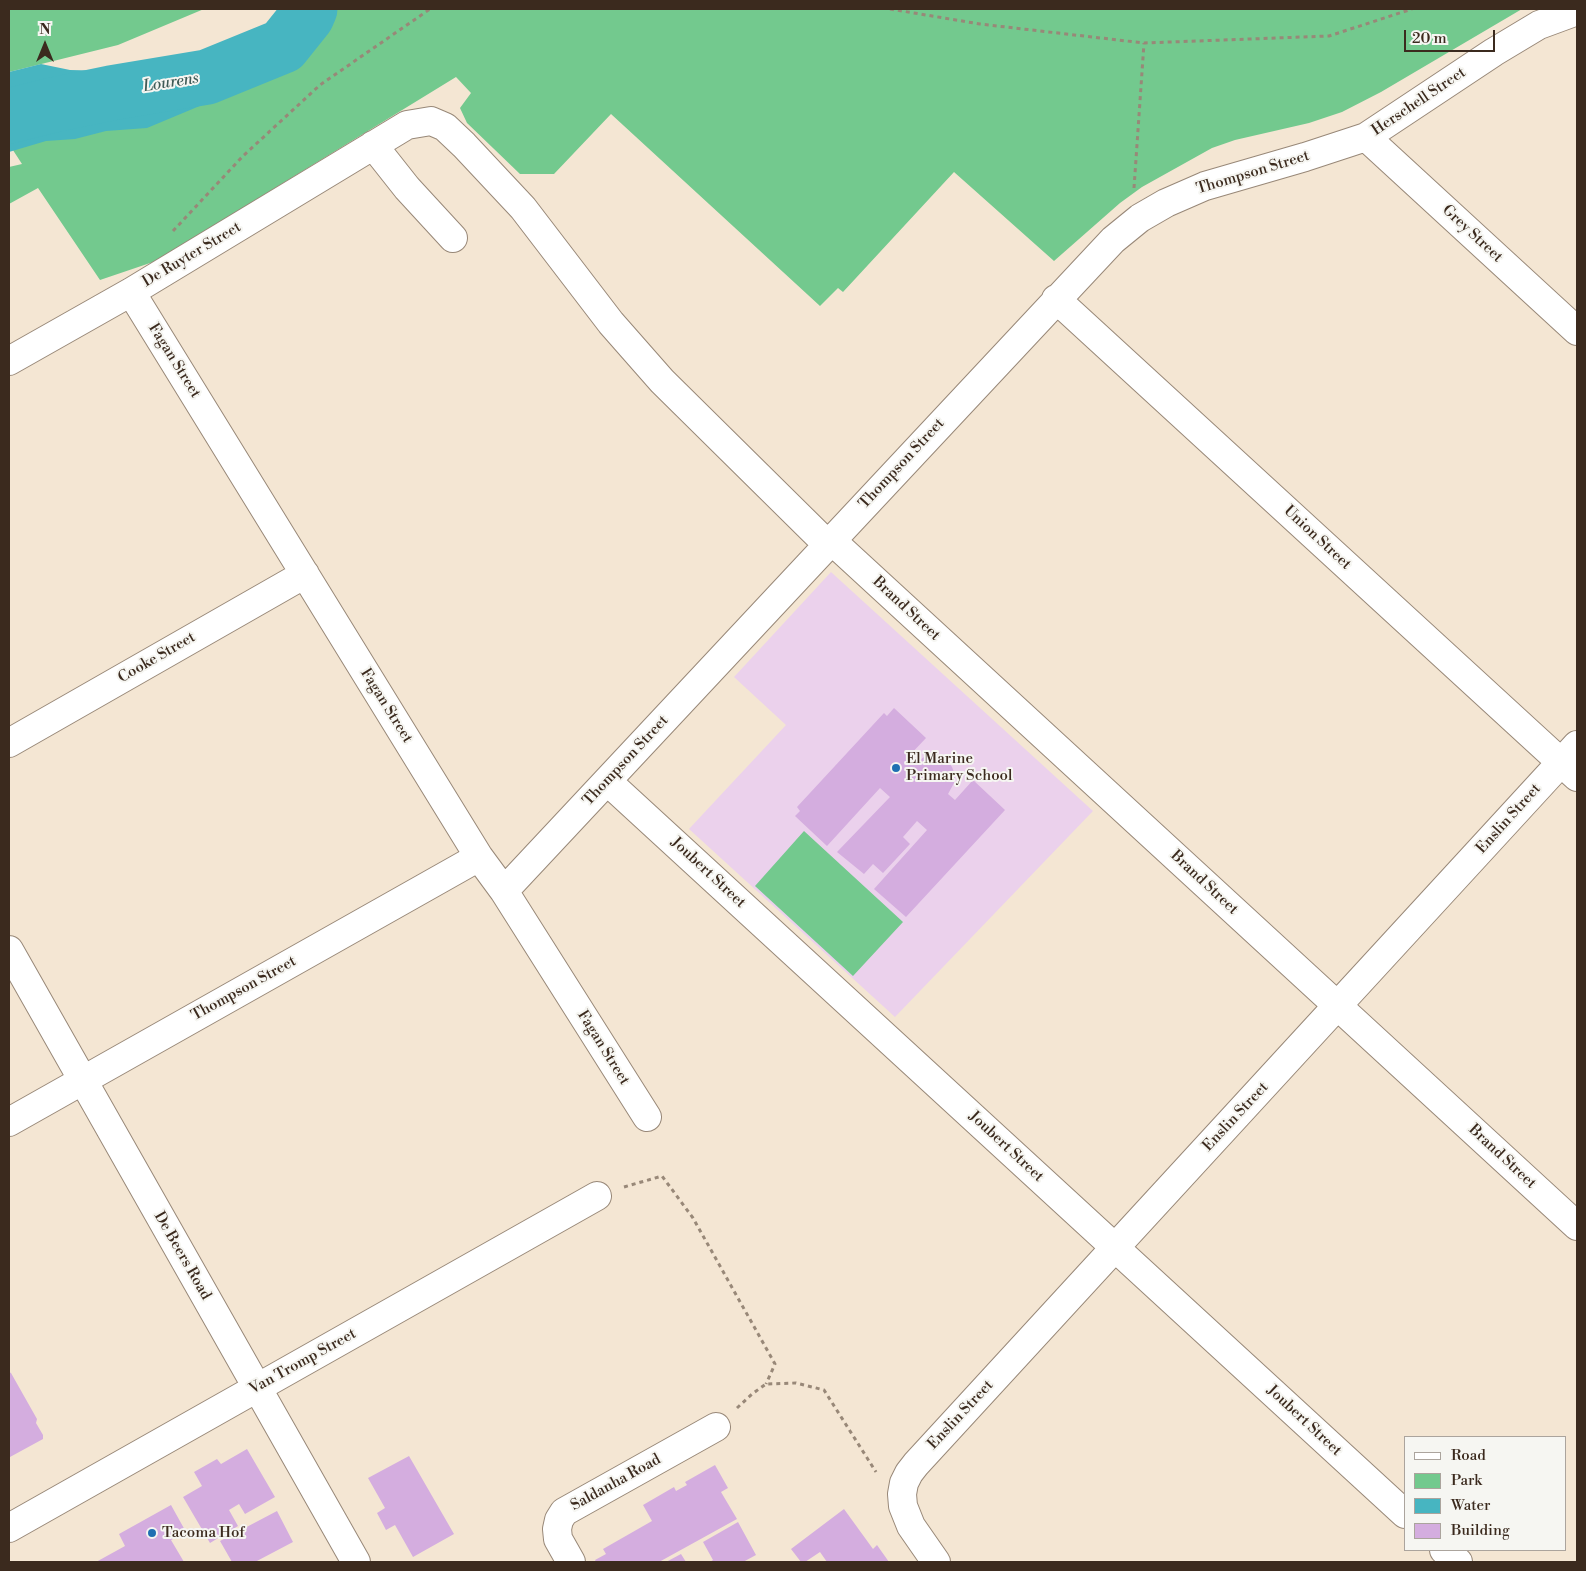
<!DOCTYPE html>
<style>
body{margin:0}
#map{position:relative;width:1586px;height:1571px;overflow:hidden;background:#f4e6d3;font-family:"Libre Bodoni",serif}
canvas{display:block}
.frame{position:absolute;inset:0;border:10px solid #3b2a1e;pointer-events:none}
.legend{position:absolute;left:1404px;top:1436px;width:162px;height:115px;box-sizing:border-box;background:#f6f6f2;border:1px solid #aba49d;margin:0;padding:6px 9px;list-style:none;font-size:15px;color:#3b2a1e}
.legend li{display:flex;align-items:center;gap:10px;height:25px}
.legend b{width:25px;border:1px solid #aba49d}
.north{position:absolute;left:20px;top:20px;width:50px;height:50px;-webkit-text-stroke:4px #f6f6f2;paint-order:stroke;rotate:0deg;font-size:14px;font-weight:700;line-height:20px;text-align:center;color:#3b2a1e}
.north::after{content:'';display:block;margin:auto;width:18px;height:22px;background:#3b2a1e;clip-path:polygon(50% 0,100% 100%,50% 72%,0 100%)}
.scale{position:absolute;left:1404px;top:30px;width:91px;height:22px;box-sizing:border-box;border:2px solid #3b2a1e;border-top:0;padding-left:6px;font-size:15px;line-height:18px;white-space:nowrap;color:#3b2a1e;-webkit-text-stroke:4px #f6f6f2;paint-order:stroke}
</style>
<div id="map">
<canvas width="1586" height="1571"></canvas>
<div class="frame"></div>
<ul class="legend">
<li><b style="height:6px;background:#fff"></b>Road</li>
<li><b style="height:14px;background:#73c98e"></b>Park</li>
<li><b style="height:14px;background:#47b5c1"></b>Water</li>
<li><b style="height:14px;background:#d4addf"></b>Building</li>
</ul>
<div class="north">N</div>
<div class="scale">20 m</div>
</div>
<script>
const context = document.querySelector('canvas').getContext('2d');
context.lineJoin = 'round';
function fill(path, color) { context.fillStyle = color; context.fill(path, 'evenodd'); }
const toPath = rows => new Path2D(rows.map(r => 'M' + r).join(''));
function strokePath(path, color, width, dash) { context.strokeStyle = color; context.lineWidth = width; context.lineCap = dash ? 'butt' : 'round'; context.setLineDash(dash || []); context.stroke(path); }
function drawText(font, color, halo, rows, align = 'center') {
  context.font = font + ' "Libre Bodoni",serif'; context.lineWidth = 4; context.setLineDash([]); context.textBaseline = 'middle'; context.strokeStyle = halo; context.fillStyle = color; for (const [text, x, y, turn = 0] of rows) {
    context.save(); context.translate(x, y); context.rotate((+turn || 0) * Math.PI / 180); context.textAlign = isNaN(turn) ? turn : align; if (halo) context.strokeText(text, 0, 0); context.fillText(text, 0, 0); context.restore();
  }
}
const built = toPath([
 [831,572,1093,811,895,1017,689,829,786,725,734,677]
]);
const green = toPath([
 [9,9,204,9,118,45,9,72],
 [310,9,1522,9,1381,92,1342,112,1309,123,1235,140,1212,148,1142,187,1120,203,1054,261,954,172,843,292,838,288,820,306,611,114,554,174,520,174,467,123,460,108,471,93,456,77,156,261,100,280,38,188,9,204,9,167,22,164,9,144,207,77,283,46,307,16],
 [804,831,903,922,853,976,755,886]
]);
const water = toPath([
 [216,53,225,58,236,80,226,95,147,128,106,131,75,139,46,141,9,152,9,72,41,64,70,70,113,71,173,65]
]);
const river = toPath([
 [9,116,53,105,111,93,207,77,283,46,307,16,310,9]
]);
const building = toPath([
 [894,708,926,738,908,757,915,764,924,757,932,755,940,756,947,760,952,767,955,775,954,783,948,794,955,800,973,780,1005,810,906,917,874,889,927,830,917,821,903,837,910,844,883,873,873,864,864,874,837,852,890,797,880,788,827,846,795,816,800,811,797,807,884,713,887,716],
 [9,1372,11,1373,37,1419,36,1423,43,1435,43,1439,10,1457,9,1457],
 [247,1449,275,1497,245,1514,239,1504,229,1510,238,1526,210,1543,183,1497,202,1486,194,1472,217,1459,221,1464],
 [409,1456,454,1534,413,1557,395,1525,386,1530,377,1513,385,1508,368,1478],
 [715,1465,728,1488,721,1492,737,1519,659,1562,596,1562,595,1560,606,1554,603,1549,652,1521,643,1505,674,1487,676,1491,687,1485,685,1482],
 [171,1505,186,1532,171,1540,184,1562,96,1562,125,1546,119,1534],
 [844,1509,873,1549,877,1545,889,1562,827,1562,820,1552,805,1562,801,1562,791,1549],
 [277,1511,293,1542,255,1562,232,1562,220,1541],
 [738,1522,756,1555,743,1562,710,1562,713,1560,703,1542],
 [681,1554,686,1562,666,1562]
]);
const path = toPath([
 [890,9,980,24,1144,43,1329,36,1412,9],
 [1134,188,1144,43],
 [173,231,243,156,320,85,430,9],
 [624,1187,662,1176,693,1218,775,1364,766,1384],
 [737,1408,752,1394,766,1384,796,1383,824,1390,876,1472]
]);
const minor = toPath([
 [1366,137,1577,331],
 [373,145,407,188,453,238],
 [131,292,479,857,504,891,647,1117],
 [1056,299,1577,777],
 [9,361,131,292,407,125,431,121,445,127,464,145,523,208,611,323,662,381,827,544],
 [831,540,1577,1226],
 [9,743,305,574],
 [607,781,1405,1514],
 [504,891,1113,240,1140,218,1166,203,1205,186,1305,157,1366,137,1494,52,1539,25,1577,11],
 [9,950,356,1562],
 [9,1122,479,857],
 [9,1528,597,1196],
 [1444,1550,1458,1562],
 [571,1562,558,1539,557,1529,559,1520,564,1512,716,1427],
 [936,1562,911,1526,903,1506,902,1494,904,1483,909,1473,916,1464,1577,745]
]);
const markers = [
 [896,768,5,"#1f6fb2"],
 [152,1533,5,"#1f6fb2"]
];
const streetNames = [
 ["Herschell Street",1419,102,-34],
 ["Thompson Street",1253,173,-17],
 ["Grey Street",1472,234,43],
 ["De Ruyter Street",192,255,-31],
 ["Fagan Street",174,361,58],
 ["Thompson Street",902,464,-47],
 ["Union Street",1317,538,43],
 ["Brand Street",906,609,43],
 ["Cooke Street",157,658,-30],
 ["Fagan Street",386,706,58],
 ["Thompson Street",626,761,-47],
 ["Enslin Street",1509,819,-48],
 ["Joubert Street",708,873,43],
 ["Brand Street",1204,883,43],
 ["Thompson Street",244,989,-29],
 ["Fagan Street",603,1048,58],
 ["Enslin Street",1236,1117,-47],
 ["Joubert Street",1006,1147,43],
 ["Brand Street",1502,1157,43],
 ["De Beers Road",182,1256,60],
 ["Van Tromp Street",303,1362,-29],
 ["Enslin Street",961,1415,-47],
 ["Joubert Street",1304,1421,43],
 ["Saldanha Road",616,1483,-29]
];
const poiNames = [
 ["El Marine",906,759],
 ["Primary School",906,776],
 ["Tacoma Hof",162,1533]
];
const waterNames = [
 ["Lourens",171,83,-9]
];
fill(built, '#ebd1ec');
fill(green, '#73c98e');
fill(water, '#47b5c1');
strokePath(river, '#47b5c1', 55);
fill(building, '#d4addf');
strokePath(minor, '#988878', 30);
strokePath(path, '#988878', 3, [4, 4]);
strokePath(minor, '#fff', 28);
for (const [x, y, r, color] of markers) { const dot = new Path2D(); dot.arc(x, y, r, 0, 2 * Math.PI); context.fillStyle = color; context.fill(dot); strokePath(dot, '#f6f6f2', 2); }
drawText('15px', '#3b2a1e', '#f6f6f2', streetNames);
drawText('15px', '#3b2a1e', '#f6f6f2', poiNames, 'left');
drawText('italic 16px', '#3f5b57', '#f6f6f2', waterNames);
</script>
